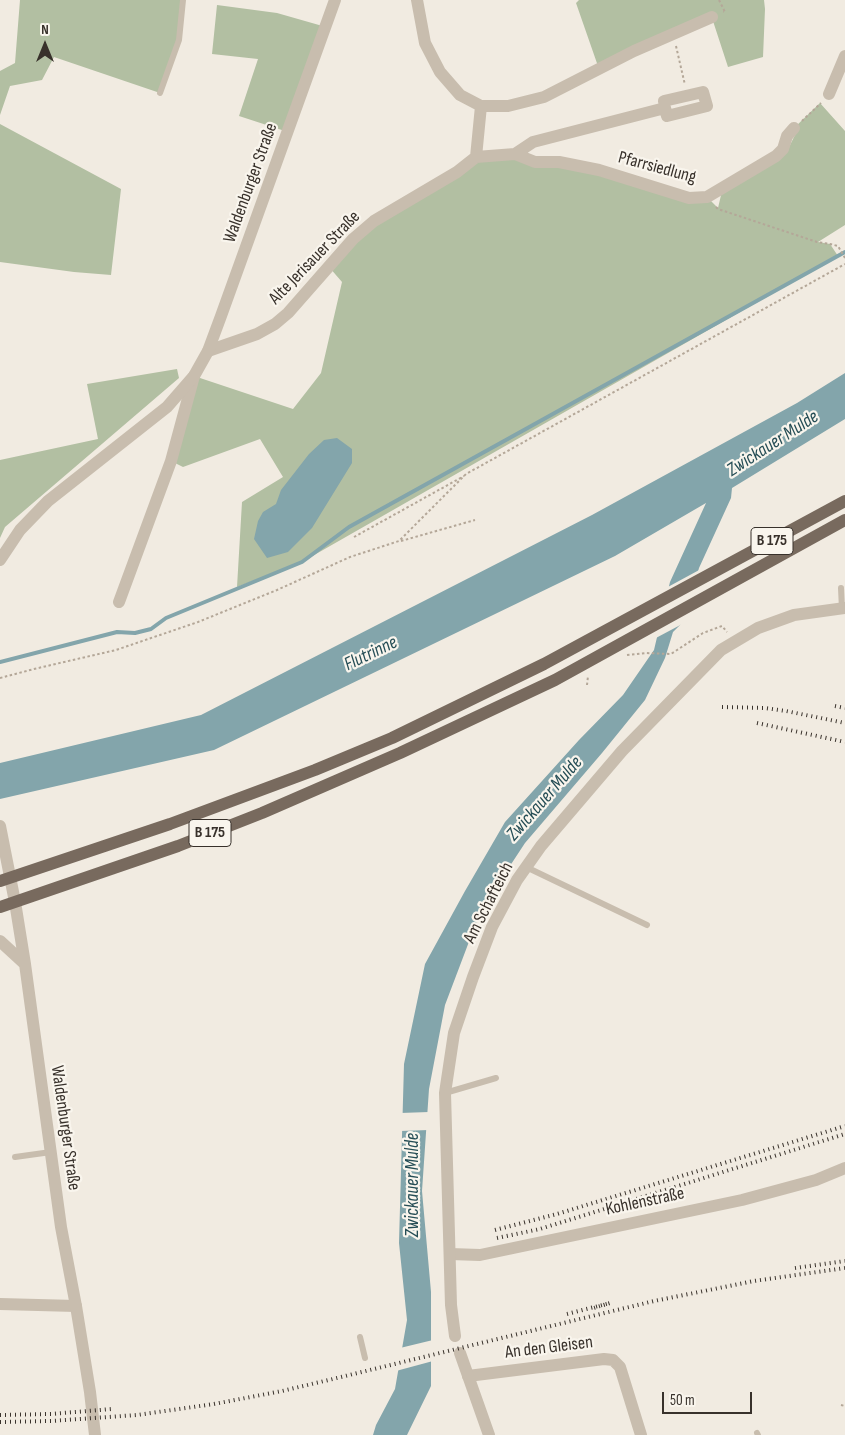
<!DOCTYPE html>
<meta charset="utf-8">
<style>
body{margin:0}
#map{position:relative;width:845px;height:1435px;overflow:hidden;background:#f1ebe1;font-family:"Sofia Sans Condensed",sans-serif}
canvas{display:block}
.north{position:absolute;left:20px;top:20px;width:50px;height:50px;-webkit-text-stroke:4px #f9f5ed;paint-order:stroke;rotate:0deg;font-size:14px;font-weight:700;line-height:20px;text-align:center;color:#38312b}
.north::after{content:'';display:block;margin:auto;width:18px;height:22px;background:#38312b;clip-path:polygon(50% 0,100% 100%,50% 72%,0 100%)}
.scale{position:absolute;left:662px;top:1392px;width:90px;height:22px;box-sizing:border-box;border:2px solid #38312b;border-top:0;padding-left:6px;font-size:15px;line-height:18px;white-space:nowrap;color:#38312b;-webkit-text-stroke:4px #f9f5ed;paint-order:stroke}
</style>
<div id="map">
<canvas width="845" height="1435"></canvas>
<div class="north">N</div>
<div class="scale">50 m</div>
</div>
<script>
const context = document.querySelector('canvas').getContext('2d');
context.lineJoin = 'round';
function fill(path, color) { context.fillStyle = color; context.fill(path, 'evenodd'); }
const toPath = rows => new Path2D(rows.map(r => 'M' + r).join(''));
function strokePath(path, color, width, dash) { context.strokeStyle = color; context.lineWidth = width; context.lineCap = dash ? 'butt' : 'round'; context.setLineDash(dash || []); context.stroke(path); }
function drawText(font, color, halo, rows, align = 'center') {
  context.font = font + ' "Sofia Sans Condensed",sans-serif'; context.lineWidth = 4.5; context.setLineDash([]); context.textBaseline = 'middle'; context.strokeStyle = halo; context.fillStyle = color; for (const [text, x, y, turn = 0] of rows) {
    context.save(); context.translate(x, y); context.rotate((+turn || 0) * Math.PI / 180); context.textAlign = isNaN(turn) ? turn : align; if (halo) context.strokeText(text, 0, 0); context.fillText(text, 0, 0); context.restore();
  }
}
const green = toPath([
 [20,0,183,0,179,40,160,93,54,57,42,80,10,86,0,115,0,71,15,63],
 [579,0,764,0,765,9,763,57,728,67,712,18,599,69,576,3],
 [217,5,277,13,326,27,288,132,239,116,258,59,212,54],
 [820,103,845,131,845,225,818,242,830,244,838,256,302,562,237,587,242,502,283,477,260,439,183,467,171,461,194,376,293,409,321,373,342,282,329,267,353,239,476,157,515,154,707,197,718,208,722,191,789,147,796,133,794,128],
 [0,124,121,189,111,275,74,272,0,262],
 [177,369,179,378,5,527,0,538,0,460,98,439,87,384]
]);
const water = toPath([
 [845,373,845,419,732,488,731,498,699,568,684,621,673,632,665,658,645,700,602,753,525,843,481,910,445,1005,429,1089,422,1191,431,1292,431,1386,407,1435,373,1435,376,1425,395,1389,407,1320,399,1243,404,1064,425,964,465,891,505,822,579,740,623,695,654,650,670,582,706,503,615,556,214,750,0,799,0,763,201,715,592,515,797,403],
 [337,438,352,449,352,463,312,528,288,552,267,558,254,539,258,521,263,512,276,504,281,490,309,454,324,440]
]);
const pier = toPath([
 [701,569,686,622,654,639,666,588],
 [429,1112,429,1130,400,1131,400,1113],
 [433,1340,433,1361,396,1371,400,1348]
]);
const stream = toPath([
 [0,662,117,632,135,633,151,629,166,618,302,562,349,527,845,252]
]);
const path = toPath([
 [719,0,725,12,723,12],
 [676,46,685,85],
 [802,121,821,103],
 [716,207,718,209,817,242,830,244,838,246,845,258],
 [354,537,464,476],
 [401,541,475,520],
 [627,655,646,653,671,654,703,633,722,626,727,632],
 [0,678,34,669,116,650,198,622,277,590,350,557,399,541,466,474,845,264],
 [587,685,588,676],
 [841,1405,845,1406]
]);
const service = toPath([
 [160,93,179,40,183,0],
 [841,588,842,609],
 [526,867,647,925],
 [445,1093,496,1078],
 [15,1157,51,1152],
 [360,1337,365,1358],
 [757,1433,758,1435]
]);
const minor = toPath([
 [417,0,425,43,440,72,460,95,481,106,508,106,544,97,634,51,712,17],
 [829,94,845,56],
 [515,154,533,142,665,108,664,101,703,92,707,106,667,116,665,108],
 [476,157,515,154,535,162,559,162,599,170,689,198,707,197,776,156,783,149,787,136,794,128],
 [208,351,257,334,275,324,288,313,353,239,374,221,457,172,476,157,481,106],
 [119,602,171,461,194,376],
 [450,1254,480,1255,742,1200,816,1180,845,1168],
 [0,1304,76,1306],
 [468,1376,604,1359,613,1360,620,1367,641,1435]
]);
const tertiary = toPath([
 [0,560,20,530,48,501,167,407,194,376,208,351,221,316,335,0],
 [0,826,15,902,25,964,61,1227,76,1306,90,1392,95,1435],
 [0,941,25,964],
 [455,1336,451,1305,445,1093,454,1033,473,977,492,927,517,880,541,846,622,751,721,650,758,628,794,615,845,608],
 [460,1353,489,1435]
]);
const primary = toPath([
 [0,881,170,824,315,770,392,738,544,664,845,501],
 [0,907,178,846,262,813,400,753,555,680,845,520]
]);
const rail = toPath([
 [835,706,845,708],
 [722,707,765,708,786,711,845,723],
 [757,723,845,742],
 [495,1230,557,1214,845,1126],
 [497,1238,540,1229,845,1134],
 [795,1268,845,1261],
 [567,1314,610,1303,594,1308],
 [0,1415,51,1414,112,1409],
 [0,1422,51,1421,137,1415,214,1404,282,1391,337,1378,654,1301,754,1281,845,1268]
]);
const shields = [
 [772,541,42],
 [210,833,42]
];
const shieldNames = [
 ["B 175",772,541],
 ["B 175",210,833]
];
const streetNames = [
 ["Pfarrsiedlung",657,168,15],
 ["Waldenburger Straße",251,183,-70],
 ["Alte Jerisauer Straße",315,258,-46],
 ["Am Schafteich",489,903,-63],
 ["Waldenburger Straße",65,1128,82],
 ["Kohlenstraße",645,1202,-12],
 ["An den Gleisen",549,1348,-7]
];
const waterNames = [
 ["Zwickauer Mulde",773,444,-33],
 ["Flutrinne",371,654,-26],
 ["Zwickauer Mulde",545,799,-49],
 ["Zwickauer Mulde",413,1185,-90]
];
fill(green, '#b2bfa2');
fill(water, '#83a5ab');
fill(pier, '#f1ebe1');
strokePath(stream, '#83a5ab', 4);
strokePath(path, '#b4a798', 2, [2.5, 2.5]);
strokePath(service, '#c8bdae', 6);
strokePath(minor, '#c8bdae', 12);
strokePath(tertiary, '#c8bdae', 12);
strokePath(primary, '#786a5e', 12);
strokePath(rail, '#38312b', 4, [1, 4]);
for (const [x, y, w] of shields) { const box = new Path2D(); box.roundRect(x - w / 2, y - 13.5, w, 27, 4); context.fillStyle = '#f9f5ed'; context.fill(box); strokePath(box, '#38312b', 1); }
drawText('bold 16px', '#38312b', null, shieldNames);
drawText('18px', '#38312b', '#f9f5ed', streetNames);
drawText('italic 19px', '#254d55', '#f9f5ed', waterNames);
</script>
